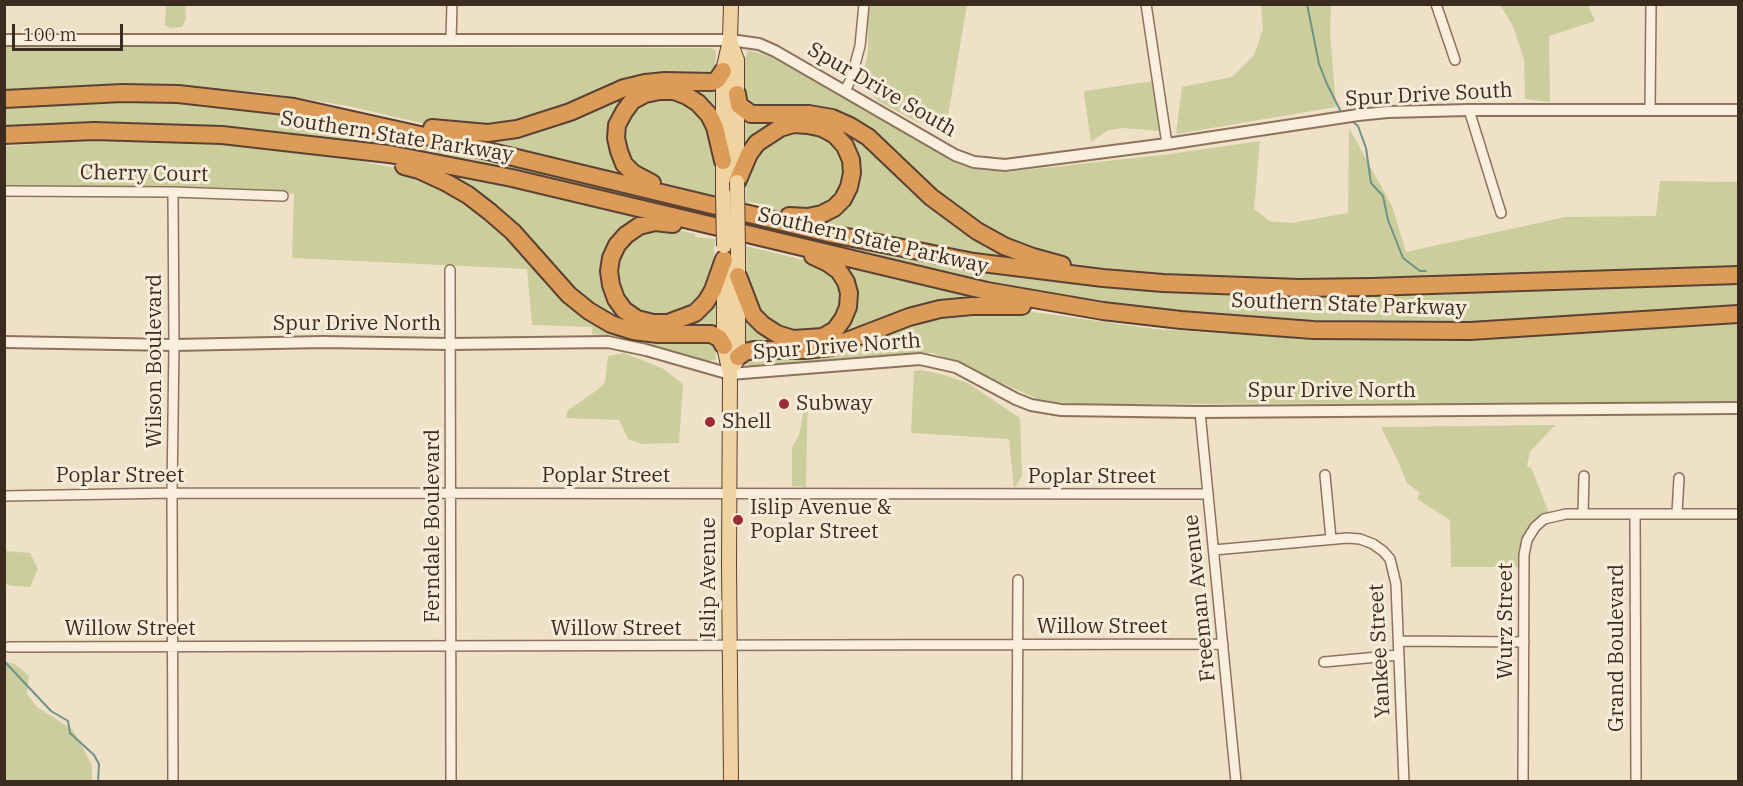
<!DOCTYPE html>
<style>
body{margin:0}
#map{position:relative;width:1743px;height:786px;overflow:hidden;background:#efe1c8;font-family:"IBM Plex Serif",serif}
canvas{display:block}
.frame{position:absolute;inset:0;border:6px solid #3c2c20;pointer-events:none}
.scale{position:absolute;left:12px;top:24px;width:111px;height:27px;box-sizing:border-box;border:3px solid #3c2c20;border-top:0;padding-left:8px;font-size:18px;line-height:21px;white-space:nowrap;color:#3c2c20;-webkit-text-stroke:4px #f6ecd8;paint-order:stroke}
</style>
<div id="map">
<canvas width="1743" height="786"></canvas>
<div class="frame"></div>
<div class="scale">100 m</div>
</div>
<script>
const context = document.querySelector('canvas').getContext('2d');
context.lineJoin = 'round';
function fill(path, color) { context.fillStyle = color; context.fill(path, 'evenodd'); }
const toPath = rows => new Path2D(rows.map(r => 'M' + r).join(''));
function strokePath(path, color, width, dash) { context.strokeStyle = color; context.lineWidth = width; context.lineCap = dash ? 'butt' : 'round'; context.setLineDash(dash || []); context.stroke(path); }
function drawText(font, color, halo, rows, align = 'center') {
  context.font = font + ' "IBM Plex Serif",serif'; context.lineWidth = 6; context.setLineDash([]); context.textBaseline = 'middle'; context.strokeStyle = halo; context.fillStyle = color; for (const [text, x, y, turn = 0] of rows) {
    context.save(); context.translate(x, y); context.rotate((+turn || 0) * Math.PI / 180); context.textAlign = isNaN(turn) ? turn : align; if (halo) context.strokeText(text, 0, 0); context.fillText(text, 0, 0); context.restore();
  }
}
const green = toPath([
 [166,5,185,5,186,19,182,27,171,28,165,25],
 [872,5,967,5,948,116,943,121,917,122,878,101,857,81,866,63,868,49,867,11],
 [1261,5,1331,5,1330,33,1336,107,1176,134,1182,87,1232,77,1254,55,1263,29],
 [1500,5,1588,5,1595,21,1549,36,1550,102,1525,99,1524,59,1513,26],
 [5,46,711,48,716,50,715,77,677,78,560,114,492,128,425,124,348,106,262,92,113,86,5,92],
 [748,50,771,57,826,87,938,152,962,165,980,170,1008,172,1170,154,1260,141,1254,209,1269,221,1291,223,1348,213,1349,128,1392,206,1406,252,1565,217,1656,216,1660,181,1738,182,1738,268,1323,281,1156,276,1122,270,1068,263,990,235,854,125,750,111,743,104,743,56,746,56],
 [1153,81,1161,131,1122,128,1107,131,1091,142,1084,94,1085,91],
 [716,85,721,123,683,91,623,109,626,177,471,141,627,92],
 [679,97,705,115,715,145,715,196,648,179,627,158,623,142,624,124,633,110,644,100],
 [146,99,235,106,311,116,696,208,694,216,389,148,5,129,5,107],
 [744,116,749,118,803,118,822,120,843,127,868,142,936,205,958,223,981,238,1019,256,1018,261,923,247,818,225,819,221,833,215,848,203,857,186,858,166,849,144,834,130,816,123,798,121,777,126,759,137,748,149,740,147,740,117],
 [792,128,820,131,838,142,850,178,829,209,793,214,764,208,764,204,746,202,747,177,751,156],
 [119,139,214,142,323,154,402,169,432,181,485,212,588,315,715,340,716,360,707,361,626,338,592,334,592,327,532,325,527,269,292,258,294,194,5,185,5,146],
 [440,171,533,190,650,219,649,223,636,226,623,233,613,246,608,261,605,277,611,295,620,311,638,323,658,329,678,325,701,313,714,297,721,300,722,330,717,333,703,330,658,331,635,328,605,317,586,305,566,287,504,219,480,200,438,176],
 [767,226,930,262,1041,279,1148,290,1738,282,1738,308,1455,326,1351,325,1148,311,1040,294,766,233],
 [653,227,670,228,695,234,695,237,715,239,713,277,708,289,684,314,646,318,617,294,615,260,623,245],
 [746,246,820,264,835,273,847,299,834,328,792,336,758,316,747,289],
 [846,267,858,269,983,298,841,341,744,344,745,306,772,336,839,333],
 [1026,311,1155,329,1264,336,1391,340,1546,335,1738,321,1738,403,1073,404,1038,399,933,353,855,357,754,367,749,367,747,363,747,355,940,313],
 [624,353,662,368,683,384,679,443,642,444,628,439,619,420,566,418,568,410,600,388,605,382,608,356],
 [921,370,941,374,968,383,1020,418,1022,476,1014,489,1009,439,911,433,914,371],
 [808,388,806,487,792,486,792,447,799,435],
 [1555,425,1530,452,1527,465,1529,468,1531,467,1549,513,1532,523,1521,540,1519,567,1451,567,1450,520,1417,499,1420,493,1407,483,1397,459,1381,427],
 [5,551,30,553,38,569,30,587,13,586,5,584],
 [5,662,15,664,29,676,27,694,37,707,73,730,92,765,92,781,5,781]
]);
const stream = toPath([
 [1307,4,1319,64,1327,84,1341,112],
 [1353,122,1358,126,1366,148,1371,183,1383,196,1388,220,1403,258,1420,271,1426,271],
 [4,661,51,711,68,721,70,733,94,755,99,764,98,782]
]);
const minor = toPath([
 [1146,4,1167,144],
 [1436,4,1455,60],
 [451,40,452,4],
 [845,91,851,79,860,46,864,4],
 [1469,110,1501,213],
 [1650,110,1651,4],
 [4,191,173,192,283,196],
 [173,192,174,345,172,493,173,782],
 [450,270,451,782],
 [1200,412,1236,782],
 [1325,475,1331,539],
 [4,496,172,493,1208,494],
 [1583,513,1584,476],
 [1677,513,1679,478],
 [1635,514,1636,782],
 [1214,550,1347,538,1360,539,1373,544,1383,551,1390,559,1396,584,1404,782],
 [1399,641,1524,642],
 [9,647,1223,644],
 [1324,662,1399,655],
 [1017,782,1018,580],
 [1523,782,1524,555,1527,540,1535,527,1544,519,1566,514,1738,514]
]);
const tertiary = toPath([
 [4,40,730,40,759,44,775,51,955,155,974,162,1005,165,1167,144,1358,115,1388,112,1469,110,1738,110],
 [4,342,174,345,323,342,451,344,608,342,646,350,730,374,920,359,956,367,1016,399,1031,405,1061,410,1200,412,1738,408]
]);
const primary = toPath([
 [730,41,737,60,737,179],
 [723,193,723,71,730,40,731,4],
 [724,266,724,346,730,374,729,566,731,782],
 [735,364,738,357,738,255]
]);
const motorway = toPath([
 [737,94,739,105,751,114,809,114,832,118,850,126,868,137,931,197,977,231,1004,246,1033,257,1062,265],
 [4,99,122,93,178,94,294,107,438,139,832,234,974,262,1103,278,1163,283,1299,288,1371,287,1738,275],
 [432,128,488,133,517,129,570,112,624,88,645,83,665,81,712,82,717,80,723,71],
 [4,135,94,131,222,135,389,154,512,178,987,291,1103,311,1181,320,1313,330,1470,331,1738,314],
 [404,166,419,170,447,183,468,195,490,212,513,232,569,295,589,311,611,324,633,331,658,334,711,334,719,338,724,346],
 [737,182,749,154,757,143,780,128,794,124,808,125,822,128,835,135,845,146,851,160,852,173,849,187,843,199,834,208,822,214,808,217,789,216],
 [652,183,633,173,624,164,619,151,616,138,617,125,624,112,632,101,645,94,660,91,674,91,687,96,698,103,709,115,715,127,723,161],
 [673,224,655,222,639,226,626,235,617,245,611,258,609,271,611,285,616,299,624,310,637,319,653,323,668,323,695,313,706,302,713,290,724,259],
 [738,276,753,315,763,325,777,334,793,339,823,337,835,330,843,319,848,307,849,293,846,282,839,271,828,263,813,256],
 [738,357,745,352,754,350,805,350,831,347,909,317,940,309,972,306,1022,306]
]);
const primaryBridge = toPath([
 [737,182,738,255],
 [723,193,724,246]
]);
const markers = [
 [784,404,6,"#9b2c34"],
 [710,422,6,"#9b2c34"],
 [738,520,6,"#9b2c34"]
];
const streetNames = [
 ["Spur Drive South",882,90,30],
 ["Spur Drive South",1429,95,-3],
 ["Southern State Parkway",397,137,9],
 ["Cherry Court",144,174,1],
 ["Southern State Parkway",873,241,13],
 ["Southern State Parkway",1349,305,2],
 ["Spur Drive North",357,324],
 ["Spur Drive North",837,347,-4],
 ["Wilson Boulevard",155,361,-90],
 ["Spur Drive North",1332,391],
 ["Poplar Street",120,476],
 ["Poplar Street",606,476],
 ["Poplar Street",1092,477],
 ["Ferndale Boulevard",433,526,-90],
 ["Islip Avenue",709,578,-90],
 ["Freeman Avenue",1200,598,-96],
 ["Wurz Street",1506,621,-90],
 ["Willow Street",1102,627],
 ["Willow Street",130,629],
 ["Willow Street",616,629],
 ["Grand Boulevard",1617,648,-90],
 ["Yankee Street",1380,651,-93]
];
const poiNames = [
 ["Subway",796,404],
 ["Shell",722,422],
 ["Islip Avenue &",750,508],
 ["Poplar Street",750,532]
];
fill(green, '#cbce9c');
strokePath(stream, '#6f9287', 2);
strokePath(minor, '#8c725d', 12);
strokePath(tertiary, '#8c725d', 14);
strokePath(primary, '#5a4131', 16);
strokePath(motorway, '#5a4131', 20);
strokePath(minor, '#f9efdc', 9);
strokePath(tertiary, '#f9efdc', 10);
strokePath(primary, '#f1d3a1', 14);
strokePath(motorway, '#dd9b5a', 16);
strokePath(primaryBridge, '#5a4131', 16, []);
strokePath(primaryBridge, '#f1d3a1', 14);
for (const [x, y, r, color] of markers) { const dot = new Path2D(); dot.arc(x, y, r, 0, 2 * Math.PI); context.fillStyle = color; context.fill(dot); strokePath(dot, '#f6ecd8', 2); }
drawText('21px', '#3c2c20', '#f6ecd8', streetNames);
drawText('21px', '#3c2c20', '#f6ecd8', poiNames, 'left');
</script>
